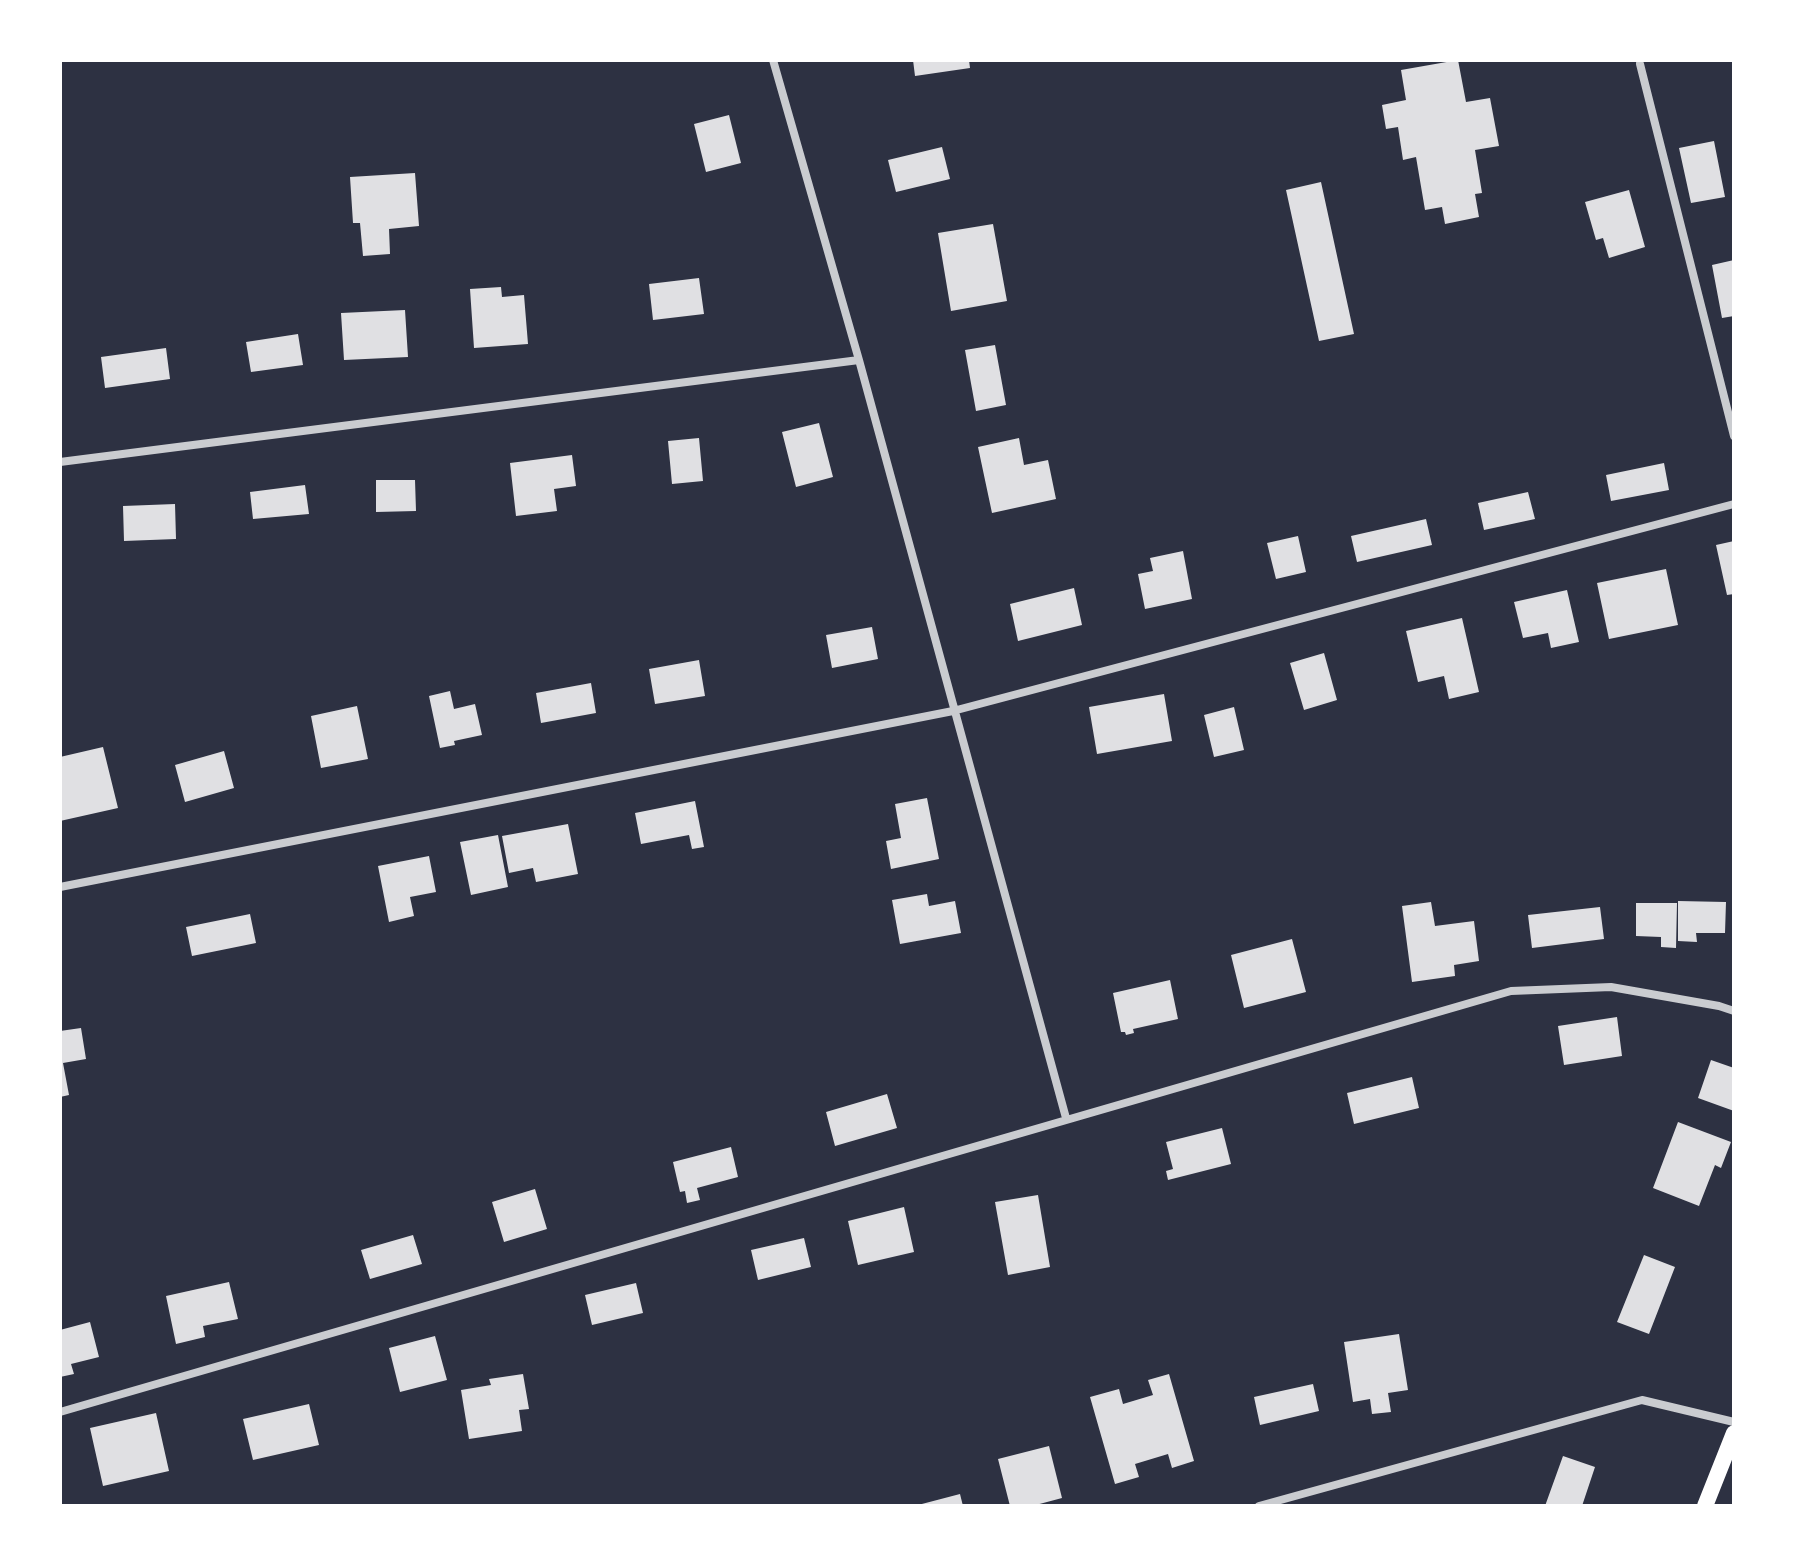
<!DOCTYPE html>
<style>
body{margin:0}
#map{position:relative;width:1794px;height:1566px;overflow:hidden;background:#2d3142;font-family:"Crimson Pro",serif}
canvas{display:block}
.frame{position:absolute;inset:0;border:62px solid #fff;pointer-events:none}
</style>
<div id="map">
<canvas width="1794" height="1566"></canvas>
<div class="frame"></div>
</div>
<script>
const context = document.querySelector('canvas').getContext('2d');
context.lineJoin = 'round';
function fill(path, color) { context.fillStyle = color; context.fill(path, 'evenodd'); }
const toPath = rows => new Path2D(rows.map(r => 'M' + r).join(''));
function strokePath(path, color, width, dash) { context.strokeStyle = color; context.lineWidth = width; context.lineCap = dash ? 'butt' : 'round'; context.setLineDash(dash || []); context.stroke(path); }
const building = toPath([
 [913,60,969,60,970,68,915,76],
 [1458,60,1466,102,1490,98,1499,146,1475,150,1482,193,1475,194,1479,217,1445,224,1442,207,1425,210,1416,157,1403,160,1398,127,1386,129,1382,105,1406,100,1401,70],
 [729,115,741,163,706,172,694,124],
 [1714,141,1725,197,1691,203,1679,148],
 [942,147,950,179,896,192,888,160],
 [415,173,419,226,389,229,390,254,363,256,360,223,353,223,350,177],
 [1321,182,1354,334,1319,341,1286,190],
 [1629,190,1645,247,1609,258,1603,238,1596,240,1585,202],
 [993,224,1007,301,951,311,938,233],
 [1734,260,1734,316,1722,318,1712,265],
 [699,278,704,314,653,320,649,284],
 [501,287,502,297,524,295,528,344,474,348,470,289],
 [405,310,408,357,344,360,341,313],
 [298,334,303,365,251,372,246,342],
 [995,345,1006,405,976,411,965,350],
 [166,348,170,379,105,388,101,357],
 [819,423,833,477,796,487,782,432],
 [699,438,703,481,672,484,668,441],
 [1019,438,1024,465,1048,460,1056,499,992,513,978,447],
 [572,455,576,486,554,489,557,511,516,516,510,463],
 [1664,463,1669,490,1611,501,1606,475],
 [376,480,415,480,416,511,376,512],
 [305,485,309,514,253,519,250,492],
 [1528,492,1535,519,1484,530,1478,503],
 [175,504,176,539,124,541,123,506],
 [1426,519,1432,545,1357,562,1351,536],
 [1298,536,1306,572,1276,579,1267,543],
 [1734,541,1734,594,1727,595,1716,545],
 [1183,551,1192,599,1145,609,1138,574,1153,571,1150,558],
 [1666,569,1678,625,1609,639,1597,583],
 [1074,588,1082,625,1018,641,1010,604],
 [1567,590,1579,642,1551,648,1548,633,1523,638,1514,602],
 [1462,618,1479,692,1449,699,1444,676,1418,682,1406,631],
 [872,627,878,659,832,668,826,635],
 [1324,653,1337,700,1304,710,1290,663],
 [699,660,705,696,655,704,649,669],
 [591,683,596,713,541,723,536,693],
 [450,691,454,709,475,704,482,735,454,741,455,745,440,748,429,696],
 [1164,694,1172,741,1097,754,1089,707],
 [357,706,368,759,321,768,311,716],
 [1234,707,1244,750,1214,757,1204,715],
 [103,747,118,808,60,821,60,757],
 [224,751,234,788,185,802,175,765],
 [927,798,939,859,891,869,886,841,901,838,895,804],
 [695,801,704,847,692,849,689,835,641,844,635,813],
 [568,824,578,874,536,882,533,868,509,873,502,836],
 [498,835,508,887,471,895,460,842],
 [429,856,436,892,410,897,414,916,389,922,378,866],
 [927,894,929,906,955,901,961,933,900,944,892,900],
 [1678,901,1726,902,1725,933,1696,933,1697,942,1678,941],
 [1431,902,1435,926,1474,921,1479,961,1454,965,1455,976,1412,982,1402,906],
 [1636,903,1677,903,1676,948,1661,947,1661,937,1636,936],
 [1600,907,1604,939,1532,948,1528,915],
 [250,914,256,943,192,956,186,927],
 [1292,939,1306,992,1244,1008,1231,955],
 [1170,980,1178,1019,1133,1029,1134,1033,1126,1035,1125,1032,1121,1032,1113,993],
 [1617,1017,1622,1056,1564,1065,1558,1026],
 [81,1028,86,1059,63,1063,69,1095,60,1097,60,1031],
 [1711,1060,1734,1068,1734,1111,1698,1098],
 [1412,1077,1419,1108,1354,1124,1347,1093],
 [887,1094,897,1128,835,1146,826,1112],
 [1678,1122,1731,1142,1721,1168,1715,1165,1699,1206,1653,1188],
 [1222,1128,1231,1164,1168,1180,1166,1171,1173,1169,1166,1142],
 [731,1147,738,1177,697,1188,700,1200,687,1203,685,1191,680,1192,673,1162],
 [535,1189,547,1229,504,1242,492,1202],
 [1038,1195,1050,1267,1008,1275,995,1202],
 [904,1207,914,1252,858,1265,848,1221],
 [413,1235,422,1264,370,1279,361,1250],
 [804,1238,811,1267,758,1280,751,1250],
 [1644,1255,1675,1267,1649,1334,1617,1322],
 [229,1282,238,1319,203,1326,205,1337,176,1344,166,1296],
 [636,1283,643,1313,592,1325,585,1295],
 [90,1322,99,1357,71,1364,74,1374,60,1377,60,1330],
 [1399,1334,1408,1390,1388,1393,1391,1412,1372,1414,1370,1399,1353,1402,1344,1342],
 [435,1336,447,1380,400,1392,389,1348],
 [523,1374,529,1409,519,1410,522,1431,469,1439,461,1390,491,1385,489,1379],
 [1169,1374,1194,1461,1172,1468,1168,1454,1135,1464,1139,1477,1115,1484,1090,1397,1119,1389,1123,1404,1153,1395,1148,1380],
 [1313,1384,1319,1411,1260,1425,1254,1397],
 [309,1404,319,1445,253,1460,243,1419],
 [156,1413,169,1471,103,1486,90,1428],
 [1049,1446,1062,1498,1032,1506,1010,1506,998,1459],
 [1563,1456,1595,1467,1582,1506,1545,1506],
 [960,1494,963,1506,918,1506,918,1505]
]);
const minor = toPath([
 [773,60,859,360,1066,1118],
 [1640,64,1734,436],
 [60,462,859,360],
 [60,887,953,711,1734,504],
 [60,1412,1511,991,1611,987,1719,1006,1734,1011],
 [1259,1506,1642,1400,1734,1422]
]);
const secondary = toPath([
 [1705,1506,1734,1433]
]);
fill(building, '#e0e0e3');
strokePath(minor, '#caccd0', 8);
strokePath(secondary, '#fff', 16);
</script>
